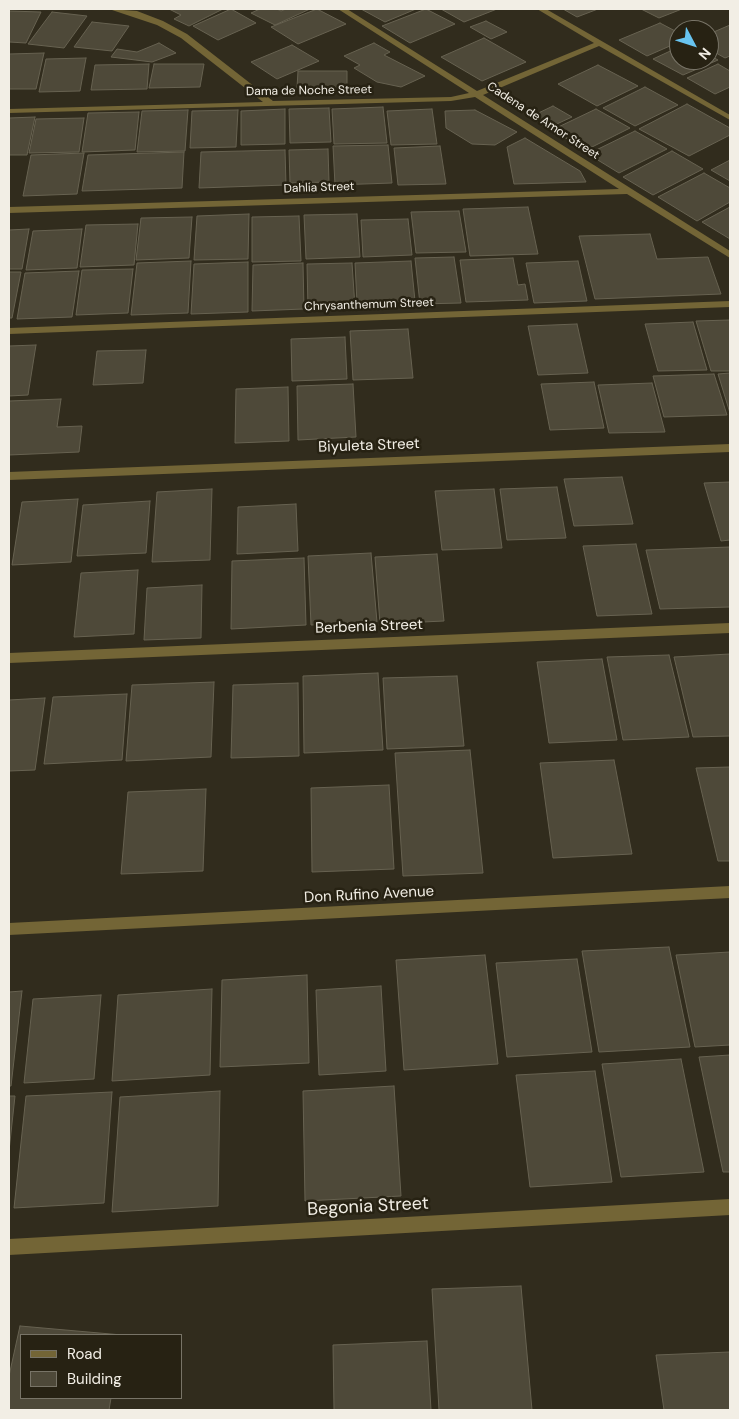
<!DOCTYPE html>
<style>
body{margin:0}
#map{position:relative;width:739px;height:1419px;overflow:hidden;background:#312c1d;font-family:"DM Sans",sans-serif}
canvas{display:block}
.frame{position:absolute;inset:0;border:10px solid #f2eee5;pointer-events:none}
.legend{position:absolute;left:20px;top:1334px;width:162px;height:65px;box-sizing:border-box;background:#272213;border:1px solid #787467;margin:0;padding:6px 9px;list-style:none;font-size:15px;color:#f2eee5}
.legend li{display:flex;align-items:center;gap:10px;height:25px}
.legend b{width:25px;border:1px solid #787467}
.north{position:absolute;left:669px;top:20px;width:50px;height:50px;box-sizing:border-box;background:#272213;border:1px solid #787467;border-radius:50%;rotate:130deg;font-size:14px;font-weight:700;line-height:20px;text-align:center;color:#f2eee5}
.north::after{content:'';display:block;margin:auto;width:18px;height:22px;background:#68c4f0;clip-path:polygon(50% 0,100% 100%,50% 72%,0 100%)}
</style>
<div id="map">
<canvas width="739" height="1419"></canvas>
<div class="frame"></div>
<ul class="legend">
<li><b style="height:6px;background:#736536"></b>Road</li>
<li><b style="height:14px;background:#4e4939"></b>Building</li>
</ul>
<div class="north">N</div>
</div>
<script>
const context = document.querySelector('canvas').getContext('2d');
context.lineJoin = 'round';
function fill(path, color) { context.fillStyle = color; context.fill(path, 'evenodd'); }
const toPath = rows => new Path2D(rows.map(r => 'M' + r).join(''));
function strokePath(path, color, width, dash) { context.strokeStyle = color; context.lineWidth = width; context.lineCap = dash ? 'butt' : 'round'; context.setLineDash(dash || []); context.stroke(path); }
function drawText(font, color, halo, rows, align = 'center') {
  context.font = font + ' "DM Sans",sans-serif'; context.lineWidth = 5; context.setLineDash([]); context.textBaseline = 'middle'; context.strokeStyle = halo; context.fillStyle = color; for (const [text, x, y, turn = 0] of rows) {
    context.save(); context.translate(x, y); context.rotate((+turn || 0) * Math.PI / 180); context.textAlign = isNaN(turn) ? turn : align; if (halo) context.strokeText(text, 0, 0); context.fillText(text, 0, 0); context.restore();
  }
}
const building = toPath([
 [169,9,223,9,189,26,174,19,181,15,169,9],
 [231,9,256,23,218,40,193,26,231,9],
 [260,9,277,9,281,11,286,9,310,9,275,25,251,13,260,9],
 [317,9,346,24,298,44,271,27,317,9],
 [361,9,416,9,385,22,361,9],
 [426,9,455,24,410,43,382,26,426,9],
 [441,9,497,9,464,22,441,9],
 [563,9,598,9,577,17,563,9],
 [641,9,682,9,659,18,641,9],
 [9,11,41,12,26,43,9,42,9,11],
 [52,12,87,16,64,48,28,44,52,12],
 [486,21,507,32,491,39,470,27,486,21],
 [92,22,129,26,112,51,74,47,92,22],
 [660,23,679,33,679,42,647,56,619,40,660,23],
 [730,25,730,56,725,58,709,49,709,34,730,25],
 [484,38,526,62,482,81,441,57,484,38],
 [159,43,176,53,152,62,111,57,117,49,137,52,159,43],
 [374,43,390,52,384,55,425,76,401,87,377,82,354,68,360,65,344,56,374,43],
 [292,45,319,61,277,79,251,62,292,45],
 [679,47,679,60,709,60,709,55,718,60,683,75,653,59,679,47],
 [44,53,36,89,9,89,9,54,44,53],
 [86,58,80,91,39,92,46,59,86,58],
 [149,64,147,89,91,90,95,65,149,64],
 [154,64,204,64,200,87,149,88,154,64],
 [718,64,730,71,730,87,715,94,687,78,718,64],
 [598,65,638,86,597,106,558,84,598,65],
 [298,71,347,71,347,87,297,88,298,71],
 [645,87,678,105,635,126,603,108,645,87],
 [687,104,730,128,730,135,689,156,639,129,687,104],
 [553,106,572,117,548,128,530,117,553,106],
 [383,107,387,143,334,144,332,109,383,107],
 [329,108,331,142,290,143,289,109,329,108],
 [285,109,285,144,241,145,241,111,285,109],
 [432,109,437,144,391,145,387,111,432,109],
 [596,109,630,128,586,150,552,130,596,109],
 [188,110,185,151,137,152,142,111,188,110],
 [238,110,236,147,190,148,192,111,238,110],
 [475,110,517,132,495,145,472,144,446,128,445,111,475,110],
 [139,112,135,150,82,152,88,113,139,112],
 [35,117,27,155,9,155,9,118,35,117],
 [84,118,79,152,29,153,36,119,84,118],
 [635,131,667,149,619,173,588,154,635,131],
 [525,138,580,171,586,182,514,184,507,147,525,138],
 [388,145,392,183,335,185,333,146,388,145],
 [440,146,446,184,398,185,394,148,440,146],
 [328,149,329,182,290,183,289,150,328,149],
 [285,150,286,185,199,188,201,152,285,150],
 [672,151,703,169,653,195,623,177,672,151],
 [184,152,182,188,82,191,88,155,184,152],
 [84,153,77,194,23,196,31,155,84,153],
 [730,160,730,181,711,170,730,160],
 [704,173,730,188,730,202,697,221,658,197,704,173],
 [528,207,538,254,470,256,463,209,528,207],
 [730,207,730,239,702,222,730,207],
 [459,211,466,252,416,253,411,212,459,211],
 [249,214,248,259,194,260,197,216,249,214],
 [357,214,360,257,306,259,304,215,357,214],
 [299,216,301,261,252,262,252,217,299,216],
 [192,217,189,258,136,260,141,218,192,217],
 [408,219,412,255,363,257,361,220,408,219],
 [138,224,134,265,80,267,86,225,138,224],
 [29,229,22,269,9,269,9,230,29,229],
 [82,229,77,268,26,270,33,231,82,229],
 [650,234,657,259,708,257,721,294,595,299,579,236,650,234],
 [454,257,461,303,420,304,415,258,454,257],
 [513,258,518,285,525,284,528,300,466,302,460,260,513,258],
 [191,261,188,313,131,315,137,263,191,261],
 [411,261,415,301,357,303,355,263,411,261],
 [578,261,587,301,534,303,526,263,578,261],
 [248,262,248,312,191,314,194,264,248,262],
 [303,263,304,309,252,311,253,265,303,263],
 [352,263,355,307,308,309,307,264,352,263],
 [133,269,128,313,76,315,82,270,133,269],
 [79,271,72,317,17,319,25,273,79,271],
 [9,272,21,272,12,318,9,318,9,272],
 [730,320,730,371,711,371,696,321,730,320],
 [693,322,707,370,658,371,645,324,693,322],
 [577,324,588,373,538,375,528,326,577,324],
 [408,329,413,378,353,380,350,331,408,329],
 [345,337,347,379,292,381,291,339,345,337],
 [36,345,28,395,9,396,9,346,36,345],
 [146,350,143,383,93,385,97,351,146,350],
 [730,373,730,413,718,374,730,373],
 [714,374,727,415,664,417,653,376,714,374],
 [594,382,604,428,550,430,541,384,594,382],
 [652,383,665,432,609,433,598,385,652,383],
 [353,384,356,437,298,440,297,386,353,384],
 [288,387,289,441,235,443,236,389,288,387],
 [61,399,57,427,82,426,79,452,9,455,9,401,61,399],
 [622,477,633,524,574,526,564,479,622,477],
 [730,482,730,540,721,541,704,483,730,482],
 [557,487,566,538,507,540,500,489,557,487],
 [212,489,210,560,152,562,157,492,212,489],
 [494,489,502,548,442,550,435,491,494,489],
 [78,499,71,562,12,565,22,502,78,499],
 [150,501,146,553,77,556,83,505,150,501],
 [296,504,298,551,237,554,238,507,296,504],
 [636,544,652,614,597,616,583,546,636,544],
 [730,547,730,607,660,609,646,550,730,547],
 [371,553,377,622,311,625,308,556,371,553],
 [437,554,444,621,380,624,375,557,437,554],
 [304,558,306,625,231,629,232,561,304,558],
 [138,570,134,634,74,637,81,573,138,570],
 [202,585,201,638,144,640,147,588,202,585],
 [730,654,730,736,693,737,674,657,730,654],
 [669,655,689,737,623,740,607,657,669,655],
 [602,659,617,740,549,743,537,662,602,659],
 [378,673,383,750,304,753,303,676,378,673],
 [457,676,464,746,387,749,383,678,457,676],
 [214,682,211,757,126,761,132,685,214,682],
 [298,683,299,756,231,758,233,685,298,683],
 [127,694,122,760,44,764,53,697,127,694],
 [45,698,35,770,9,771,9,700,45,698],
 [470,750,483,873,403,876,395,753,470,750],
 [614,760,632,854,553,858,540,763,614,760],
 [730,767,730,861,718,861,696,768,730,767],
 [389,785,394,869,312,872,311,788,389,785],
 [206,789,203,871,121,874,128,792,206,789],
 [669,947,690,1047,599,1052,582,951,669,947],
 [730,952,730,1045,695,1047,676,955,730,952],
 [485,955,498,1064,404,1070,396,960,485,955],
 [577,959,592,1052,507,1057,496,963,577,959],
 [307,975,309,1063,220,1067,222,980,307,975],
 [381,986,386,1071,319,1075,316,990,381,986],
 [212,989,210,1075,112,1081,118,995,212,989],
 [22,991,11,1086,9,1086,9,992,22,991],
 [101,995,94,1079,24,1083,33,999,101,995],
 [730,1055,730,1172,723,1172,699,1057,730,1055],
 [681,1059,704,1172,621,1177,602,1064,681,1059],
 [595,1071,612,1182,530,1187,516,1075,595,1071],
 [394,1086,401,1196,305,1201,303,1091,394,1086],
 [220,1091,218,1206,112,1212,120,1097,220,1091],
 [112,1092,104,1203,14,1208,26,1096,112,1092],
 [9,1096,15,1096,9,1151,9,1096],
 [521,1286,532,1410,439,1410,432,1289,521,1286],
 [20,1326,122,1335,21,1335,21,1398,111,1398,109,1410,9,1410,9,1376,20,1326],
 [427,1341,431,1410,334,1410,333,1345,427,1341],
 [730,1352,730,1410,664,1410,656,1355,730,1352]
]);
const street = toPath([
 [109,9,137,11,163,21,187,34,273,101,451,97,469,93,338,9,347,9,477,91,594,43,537,9,546,9,730,115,730,120,599,46,483,95,730,251,730,258,627,194,9,213,9,207,619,189,475,97,451,101,9,113,9,109,263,102,181,38,157,25,109,9],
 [730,301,730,307,9,334,9,328,730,301],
 [730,444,730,452,9,480,9,472,730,444],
 [730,623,730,633,9,663,9,653,730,623],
 [730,886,730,898,9,935,9,923,730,886],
 [730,1199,730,1215,9,1255,9,1239,730,1199]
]);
const farStreetnames = [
 ["Dama de Noche Street",309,91,-1],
 ["Cadena de Amor Street",543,121,33],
 ["Dahlia Street",319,188,-2],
 ["Chrysanthemum Street",369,305,-2]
];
const streetNames = [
 ["Biyuleta Street",369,446,-2],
 ["Berbenia Street",369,627,-2],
 ["Don Rufino Avenue",369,895,-3]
];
const nearStreetnames = [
 ["Begonia Street",368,1207,-3]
];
fill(building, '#4e4939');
strokePath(building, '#676251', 1);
fill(street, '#736536');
drawText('12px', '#f2eee5', '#272213', farStreetnames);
drawText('15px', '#f2eee5', '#272213', streetNames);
drawText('18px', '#f2eee5', '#272213', nearStreetnames);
</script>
